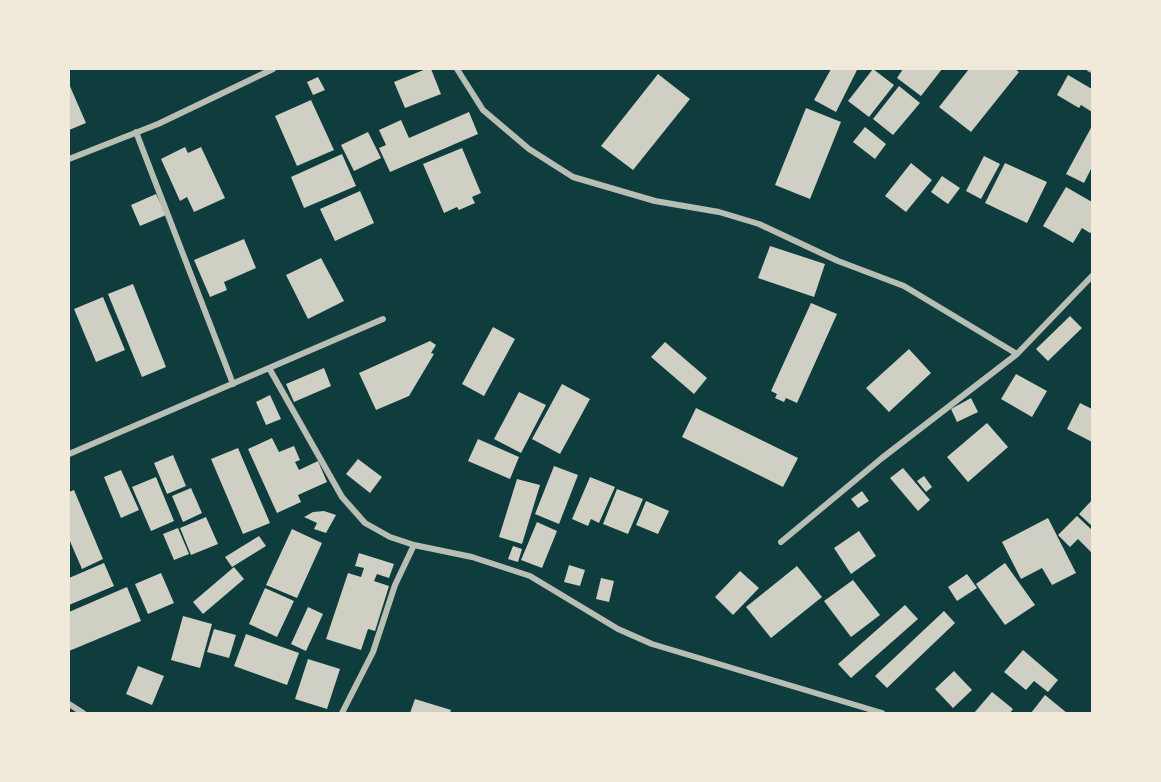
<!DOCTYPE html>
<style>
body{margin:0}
#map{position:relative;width:1161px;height:782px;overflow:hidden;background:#0f3d3e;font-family:"Sofia Sans Condensed",sans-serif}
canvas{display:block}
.frame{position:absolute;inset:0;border:70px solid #f1e9da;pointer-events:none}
</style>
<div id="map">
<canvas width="1161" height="782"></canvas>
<div class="frame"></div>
</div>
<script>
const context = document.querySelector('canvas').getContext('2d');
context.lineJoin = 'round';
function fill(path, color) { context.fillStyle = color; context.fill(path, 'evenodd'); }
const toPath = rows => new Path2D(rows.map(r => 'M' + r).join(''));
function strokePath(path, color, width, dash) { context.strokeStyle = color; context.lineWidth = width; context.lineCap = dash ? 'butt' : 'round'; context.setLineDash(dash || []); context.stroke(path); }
const building = toPath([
 [426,69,431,69,441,94,405,108,394,82],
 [831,69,857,70,836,112,814,100],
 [873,69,894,85,869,117,848,101],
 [903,69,942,69,921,96,897,78],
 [969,69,1015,69,1019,72,971,132,939,107],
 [658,74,690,99,633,170,601,146],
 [1068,75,1092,89,1092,112,1081,105,1079,108,1057,95],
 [318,77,325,90,313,95,307,82],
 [69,84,86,123,69,130],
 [899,86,920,103,893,135,873,119],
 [311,100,334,150,297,166,275,116],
 [806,108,841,122,810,199,775,185],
 [469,112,478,134,390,172,379,148,386,145,379,130,401,120,409,138],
 [1092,126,1092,167,1084,183,1066,174],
 [865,127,886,144,875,159,853,142],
 [368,132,381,158,354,171,341,145],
 [185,147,188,153,201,147,225,198,194,212,187,197,180,201,161,159],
 [462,148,481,193,472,197,475,203,459,210,457,207,444,213,423,164],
 [342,154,356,186,304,208,291,177],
 [984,156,1000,164,981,199,966,191],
 [911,163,932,180,906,212,885,196],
 [1005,163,1047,182,1027,223,985,203],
 [942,176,960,188,948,204,931,192],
 [1066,187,1092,202,1092,231,1090,233,1082,228,1073,243,1043,226],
 [360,191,374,223,335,241,320,209],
 [156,194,166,215,140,226,131,205],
 [244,239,256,268,224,282,227,290,210,297,194,260],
 [770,246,825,264,814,297,758,278],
 [321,258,344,301,308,319,286,275],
 [133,284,166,367,142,377,108,294],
 [103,297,125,350,96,362,74,309],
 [811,303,837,314,797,403,786,398,784,402,775,398,777,394,771,391],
 [1070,316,1082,328,1048,361,1036,349],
 [493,327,515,339,484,396,462,384],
 [430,341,436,345,431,353,434,354,409,396,376,410,359,373],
 [665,342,707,378,694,394,651,357],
 [909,349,931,373,889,412,866,388],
 [324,368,331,386,294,402,286,384],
 [1016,374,1047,391,1032,417,1001,399],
 [562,384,590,399,560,454,532,439],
 [519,392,546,405,521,453,494,439],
 [270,395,281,419,266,425,256,402],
 [971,398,978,412,957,422,951,409],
 [1080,403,1092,409,1092,442,1067,429],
 [696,408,798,458,783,487,682,437],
 [987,423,1008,447,968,482,947,457],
 [272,438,279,452,294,446,300,460,295,462,299,470,318,461,327,482,298,495,301,502,277,513,248,449],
 [478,439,519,457,510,479,468,461],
 [238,448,270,523,243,534,211,459],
 [173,455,186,486,167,494,154,463],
 [358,459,382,477,370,493,346,474],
 [554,466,578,475,559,524,535,514],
 [903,468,930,500,918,511,890,478],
 [121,470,139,510,121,518,104,477],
 [924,476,932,487,926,492,917,481],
 [156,477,174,521,151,531,132,487],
 [590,477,615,487,599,523,591,519,588,526,572,519],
 [517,479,540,485,522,544,499,537],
 [191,488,202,513,183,522,172,496],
 [617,489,643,499,628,534,603,524],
 [74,490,103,559,82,569,69,539,69,492],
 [862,491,869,501,858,508,851,499],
 [1092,500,1092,526,1079,514],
 [646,501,669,511,658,534,636,525],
 [324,511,336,515,326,533,314,529,317,523,304,517,313,512],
 [1077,516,1092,530,1092,553,1078,539,1070,547,1058,535],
 [206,517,218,544,191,555,180,528],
 [1048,518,1076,573,1052,585,1042,568,1021,579,1002,542],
 [537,522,557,531,542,568,521,560],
 [178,528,189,554,174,560,163,534],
 [292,529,322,543,297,598,266,585],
 [859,531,876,556,851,574,834,548],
 [259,536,266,546,232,567,225,557],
 [513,546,522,549,518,562,508,559],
 [359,553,394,564,389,578,377,574,374,581,389,586,375,631,368,629,361,650,326,639,348,573,361,577,364,568,355,566],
 [104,563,114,586,69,605,69,578],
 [1005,563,1035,605,1005,625,976,584],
 [569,565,585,570,580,586,564,582],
 [797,566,822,597,771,638,746,607],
 [234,567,244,579,203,614,193,602],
 [740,571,759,588,733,615,715,597],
 [161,573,174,603,148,614,135,584],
 [967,574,977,588,957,601,948,587],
 [601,578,614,581,609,602,596,599],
 [853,580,880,615,851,637,824,601],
 [127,587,141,621,69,651,69,612],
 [265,588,294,601,277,637,249,624],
 [905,605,918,619,851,678,838,664],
 [308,607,323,614,306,651,291,644],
 [944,611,955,623,887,688,875,676],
 [183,616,212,624,200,668,171,660],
 [214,629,236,635,229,658,207,652],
 [246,634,299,653,287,685,234,666],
 [1023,650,1058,680,1048,692,1034,681,1026,690,1004,672],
 [308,659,340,669,327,709,295,699],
 [138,666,164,676,152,705,126,694],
 [954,671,972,690,953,708,935,689],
 [992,692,1013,709,1010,713,974,713],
 [1045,695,1067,713,1031,713],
 [415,699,451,710,450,713,410,713]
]);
const minor = toPath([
 [457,69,483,110,529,149,573,177,655,201,719,212,759,224,838,261,904,286,1017,354],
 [1090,69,1092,70],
 [136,132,233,384],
 [69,159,158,124,273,69],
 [269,368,342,497,365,523,390,537,414,545,472,557,530,576,618,629,652,644,882,713],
 [69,454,383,319],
 [781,542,882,458,1017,354,1092,276],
 [69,704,83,713],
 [342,713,373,652,395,585,414,545]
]);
fill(building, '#cfcfc3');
strokePath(minor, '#b8beb3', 6);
</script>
